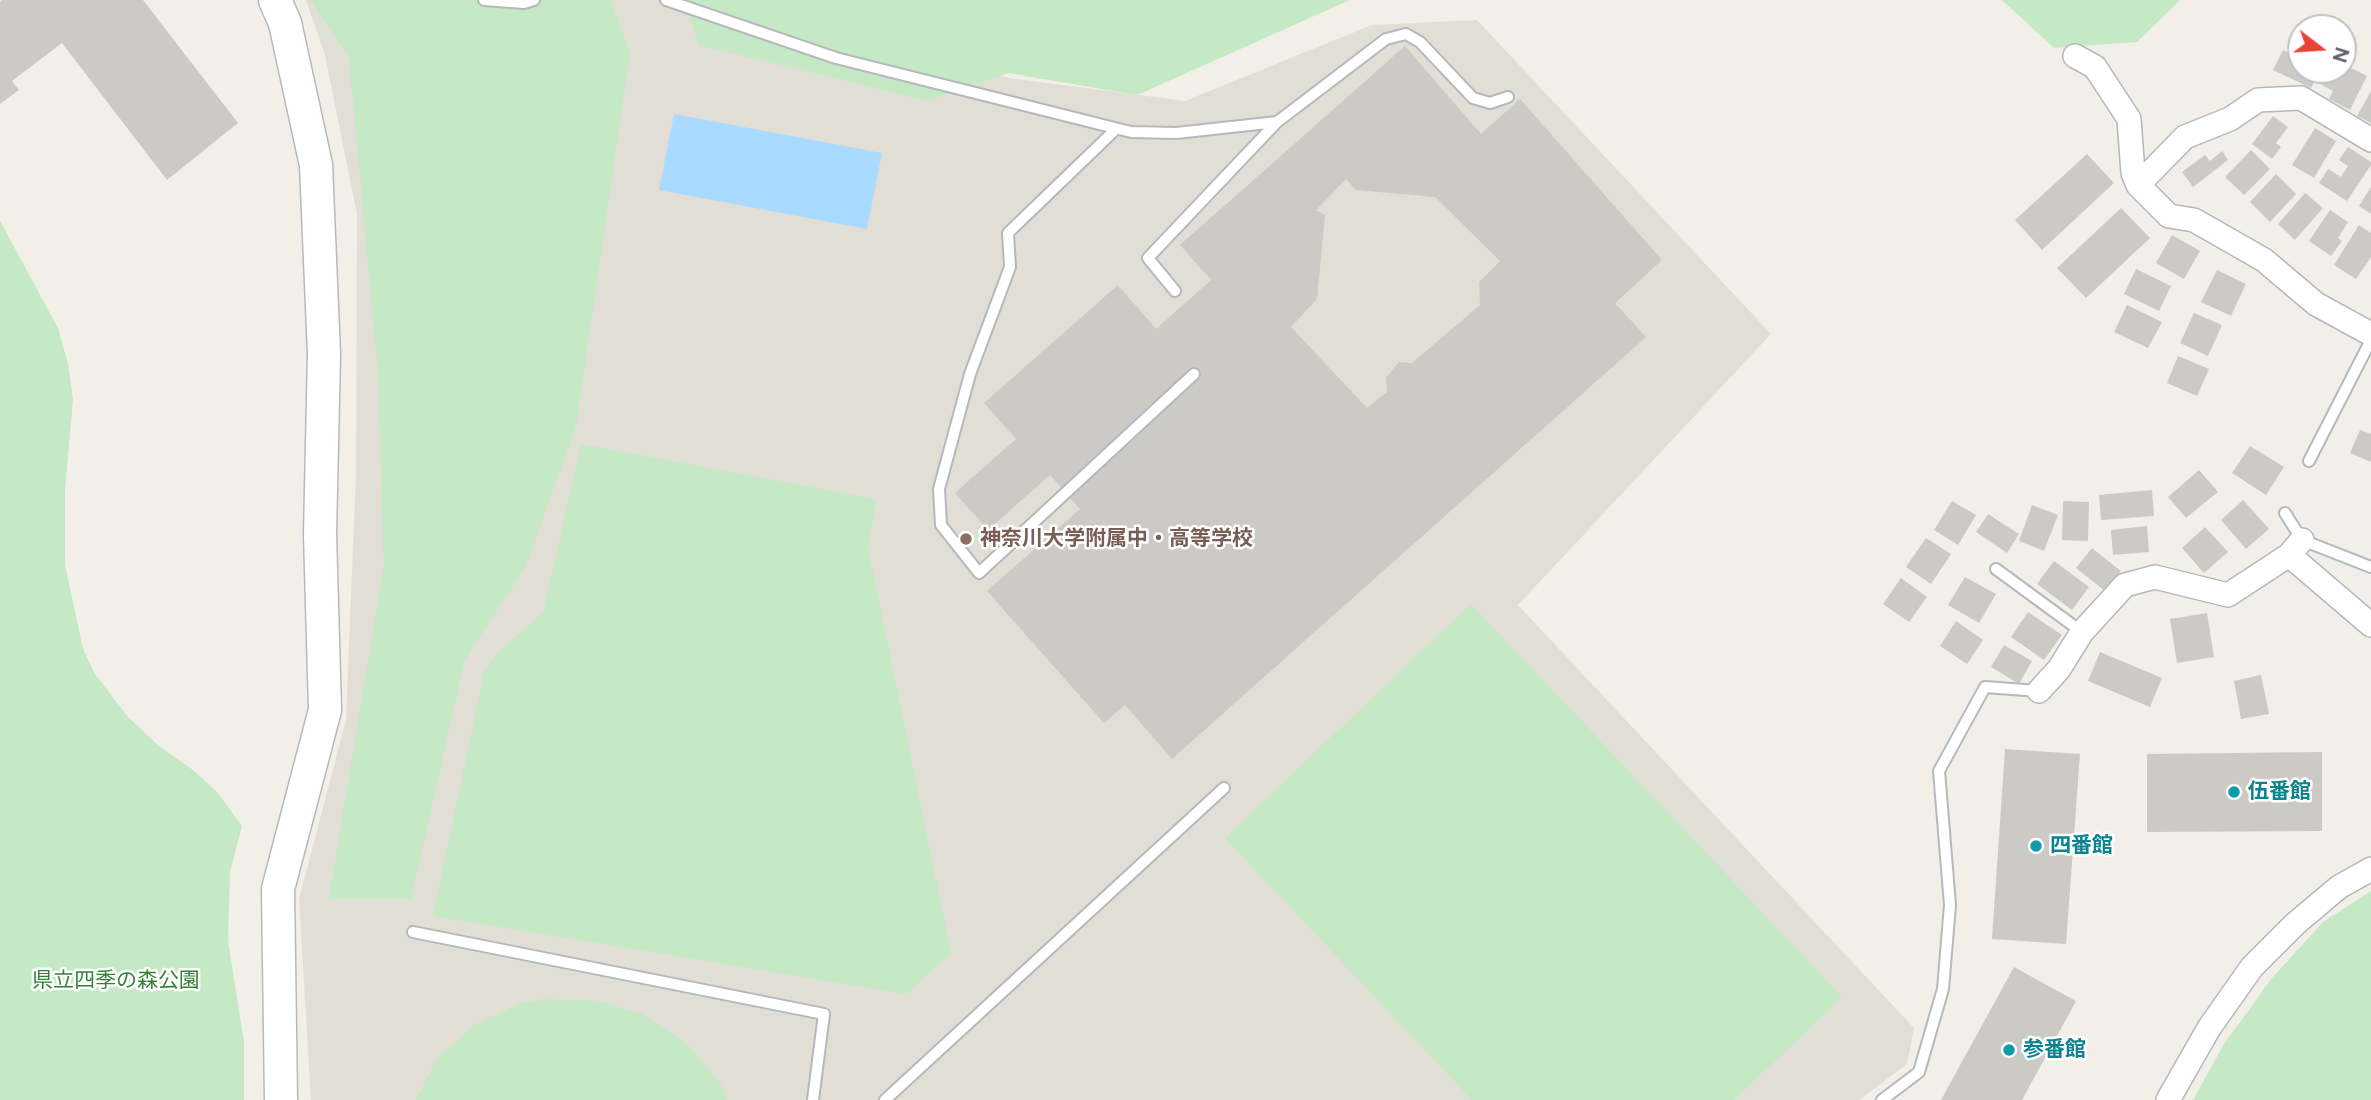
<!DOCTYPE html>
<meta charset="utf-8">
<style>
body{margin:0}
#map{position:relative;width:2371px;height:1100px;overflow:hidden;background:#f1efe8;font-family:Figtree,sans-serif}
canvas{display:block}
.north{position:absolute;left:2287px;top:14px;width:70px;height:70px;box-sizing:border-box;background:#fff;border:2px solid #bfc1c3;border-radius:50%;rotate:107deg;font-size:19px;font-weight:700;line-height:28px;text-align:center;color:#5f6368}
.north::after{content:'';display:block;margin:auto;width:24px;height:32px;background:#ea4335;clip-path:polygon(50% 0,100% 100%,50% 72%,0 100%)}
</style>
<div id="map">
<canvas width="2371" height="1100"></canvas>
<div class="north">N</div>
</div>
<script>
const context = document.querySelector('canvas').getContext('2d');
context.lineJoin = 'round';
function fill(path, color) { context.fillStyle = color; context.fill(path, 'evenodd'); }
const toPath = rows => new Path2D(rows.map(r => 'M' + r).join(''));
function strokePath(path, color, width, dash) { context.strokeStyle = color; context.lineWidth = width; context.lineCap = dash ? 'butt' : 'round'; context.setLineDash(dash || []); context.stroke(path); }
function drawText(font, color, halo, rows, align = 'center') {
  context.font = font + ' Figtree,"Noto Sans JP",sans-serif'; context.lineWidth = 5; context.setLineDash([]); context.textBaseline = 'middle'; context.strokeStyle = halo; context.fillStyle = color; for (const [text, x, y, turn = 0] of rows) {
    context.save(); context.translate(x, y); context.rotate((+turn || 0) * Math.PI / 180); context.textAlign = isNaN(turn) ? turn : align; if (halo) context.strokeText(text, 0, 0); context.fillText(text, 0, 0); context.restore();
  }
}
const education = toPath([
 [306,0,808,0,873,35,1009,78,1185,101,1372,25,1477,20,1771,334,1518,605,1914,1028,1907,1064,1859,1100,311,1100,299,899,346,720,356,473,357,214,325,55]
]);
const green = toPath([
 [311,0,610,0,630,53,576,425,526,566,464,661,411,899,329,899,384,567,378,374,349,58],
 [684,0,1350,0,1137,95,1008,73,927,101,699,45],
 [2002,0,2180,0,2137,42,2054,48],
 [0,221,58,328,68,364,73,400,65,489,65,565,83,649,95,674,128,717,160,747,193,770,217,792,242,826,230,872,228,941,244,1042,244,1100,0,1100],
 [581,444,876,499,868,549,951,953,906,994,433,916,484,673,497,653,543,613],
 [1471,604,1842,997,1734,1100,1472,1100,1225,838],
 [2371,891,2371,1100,2193,1100,2224,1044,2272,978,2323,922],
 [543,999,597,1001,643,1014,687,1044,720,1083,727,1100,416,1100,437,1059,474,1025,519,1004]
]);
const water = toPath([
 [674,114,882,153,867,229,659,190]
]);
const building = toPath([
 [2,0,143,0,238,123,167,180,62,43,12,81,19,90,0,104,0,2],
 [2294,43,2301,47,2301,70,2320,70,2311,88,2273,70,2283,50,2289,53],
 [1405,46,1481,134,1520,99,1662,260,1615,303,1646,337,1172,759,1125,705,1104,723,987,591,1080,509,1050,475,988,530,955,493,1016,439,984,403,1118,285,1156,329,1211,280,1180,245],
 [1346,179,1356,190,1435,197,1500,261,1479,282,1480,305,1412,363,1399,362,1386,378,1387,392,1367,408,1291,327,1317,299,1325,215,1316,210],
 [2343,64,2367,76,2350,110,2329,99,2333,91,2322,85,2330,70,2343,70],
 [2371,91,2371,123,2357,116],
 [2273,116,2288,127,2276,143,2281,147,2272,159,2252,144],
 [2315,128,2336,141,2314,178,2292,165],
 [2348,147,2371,162,2371,165,2347,201,2319,183,2328,169,2341,177,2348,166,2339,160],
 [2251,150,2270,169,2244,195,2225,177],
 [2222,151,2228,160,2193,187,2182,172,2205,155,2210,161],
 [2087,154,2114,183,2042,250,2015,220],
 [2276,174,2296,194,2270,222,2250,202],
 [2371,187,2371,214,2359,206],
 [2305,193,2323,208,2295,240,2278,224],
 [2121,208,2150,238,2086,298,2057,268],
 [2330,210,2348,222,2338,238,2342,241,2331,256,2309,241],
 [2359,225,2371,233,2371,257,2356,279,2334,265],
 [2172,235,2200,251,2184,279,2156,263],
 [2136,269,2171,286,2159,311,2124,294],
 [2217,270,2246,284,2231,316,2201,302],
 [2127,305,2162,322,2148,348,2114,332],
 [2194,313,2222,325,2208,356,2180,343],
 [2178,356,2209,369,2197,396,2167,383],
 [2360,430,2371,434,2371,462,2350,453],
 [2250,446,2284,467,2266,495,2232,473],
 [2199,470,2218,492,2186,518,2168,497],
 [2152,490,2154,516,2101,520,2099,495],
 [2243,500,2269,529,2246,549,2221,520],
 [1952,501,1976,515,1958,545,1934,530],
 [2063,501,2089,502,2088,541,2062,540],
 [2032,505,2058,515,2044,551,2019,541],
 [1988,514,2019,534,2007,553,1976,532],
 [2147,526,2149,552,2113,555,2111,530],
 [2205,527,2228,552,2204,573,2182,548],
 [1926,538,1951,554,1931,584,1906,567],
 [2092,548,2121,571,2105,591,2076,568],
 [2054,561,2089,587,2072,610,2037,584],
 [1965,577,1996,594,1979,623,1948,605],
 [1901,578,1927,597,1909,622,1883,604],
 [2028,612,2062,635,2044,660,2011,637],
 [2207,613,2214,657,2177,663,2170,619],
 [1956,621,1983,640,1967,664,1940,646],
 [2004,645,2032,661,2019,684,1991,667],
 [2100,652,2162,678,2150,707,2088,681],
 [2261,675,2269,714,2241,719,2234,681],
 [2005,749,2080,754,2066,944,1992,939],
 [2322,752,2322,831,2147,832,2147,754],
 [2014,967,2076,1001,2022,1100,1941,1100]
]);
const lane = toPath([
 [484,0,524,3,534,0],
 [666,0,836,58,1131,132,1176,133,1277,122],
 [1116,129,1008,233,1010,267,970,374,939,489,941,525,979,573,1194,374],
 [1175,291,1148,258,1277,122,1386,39,1406,34,1420,42,1473,98,1490,103,1508,97],
 [2309,461,2371,340],
 [2285,513,2302,540,2371,567],
 [1996,569,2082,632],
 [413,932,824,1014,813,1100],
 [885,1100,1224,788],
 [1882,1100,1919,1072,1943,989,1950,905,1939,771,1985,687,2039,691]
]);
const street = toPath([
 [2075,56,2095,67,2129,119,2133,173,2138,185,2169,216,2194,220,2264,260,2316,304,2371,334],
 [2138,185,2185,137,2230,119,2258,100,2301,98,2371,140],
 [2289,555,2371,625],
 [2039,691,2059,669,2082,632,2125,585,2155,577,2228,595,2289,555,2302,540],
 [2168,1100,2209,1028,2252,967,2295,924,2339,887,2371,869]
]);
const secondary = toPath([
 [275,0,285,23,316,165,324,354,320,534,325,710,278,889,281,1100]
]);
const markers = [
 [966,539,7,"#8d6e63"],
 [2234,792,7,"#0f9aa8"],
 [2036,846,7,"#0f9aa8"],
 [2009,1050,7,"#0f9aa8"]
];
const educationNames = [
 ["神奈川大学附属中・高等学校",980,539]
];
const cultureNames = [
 ["伍番館",2248,792],
 ["四番館",2050,846],
 ["参番館",2023,1050]
];
const parkNames = [
 ["県立四季の森公園",116,981]
];
fill(education, '#e1ded6');
fill(green, '#c5e8c5');
fill(water, '#aadaff');
fill(building, '#cccac5');
strokePath(lane, '#b5b8bc', 14);
strokePath(street, '#b5b8bc', 26);
strokePath(secondary, '#b6babf', 35);
strokePath(lane, '#fff', 10);
strokePath(street, '#fff', 23);
strokePath(secondary, '#fff', 32);
for (const [x, y, r, color] of markers) { const dot = new Path2D(); dot.arc(x, y, r, 0, 2 * Math.PI); context.fillStyle = color; context.fill(dot); strokePath(dot, '#fff', 2.5); }
drawText('bold 21px', '#785e54', '#fff', educationNames, 'left');
drawText('bold 21px', '#0d838f', '#fff', cultureNames, 'left');
drawText('21px', '#348238', '#fff', parkNames);
</script>
